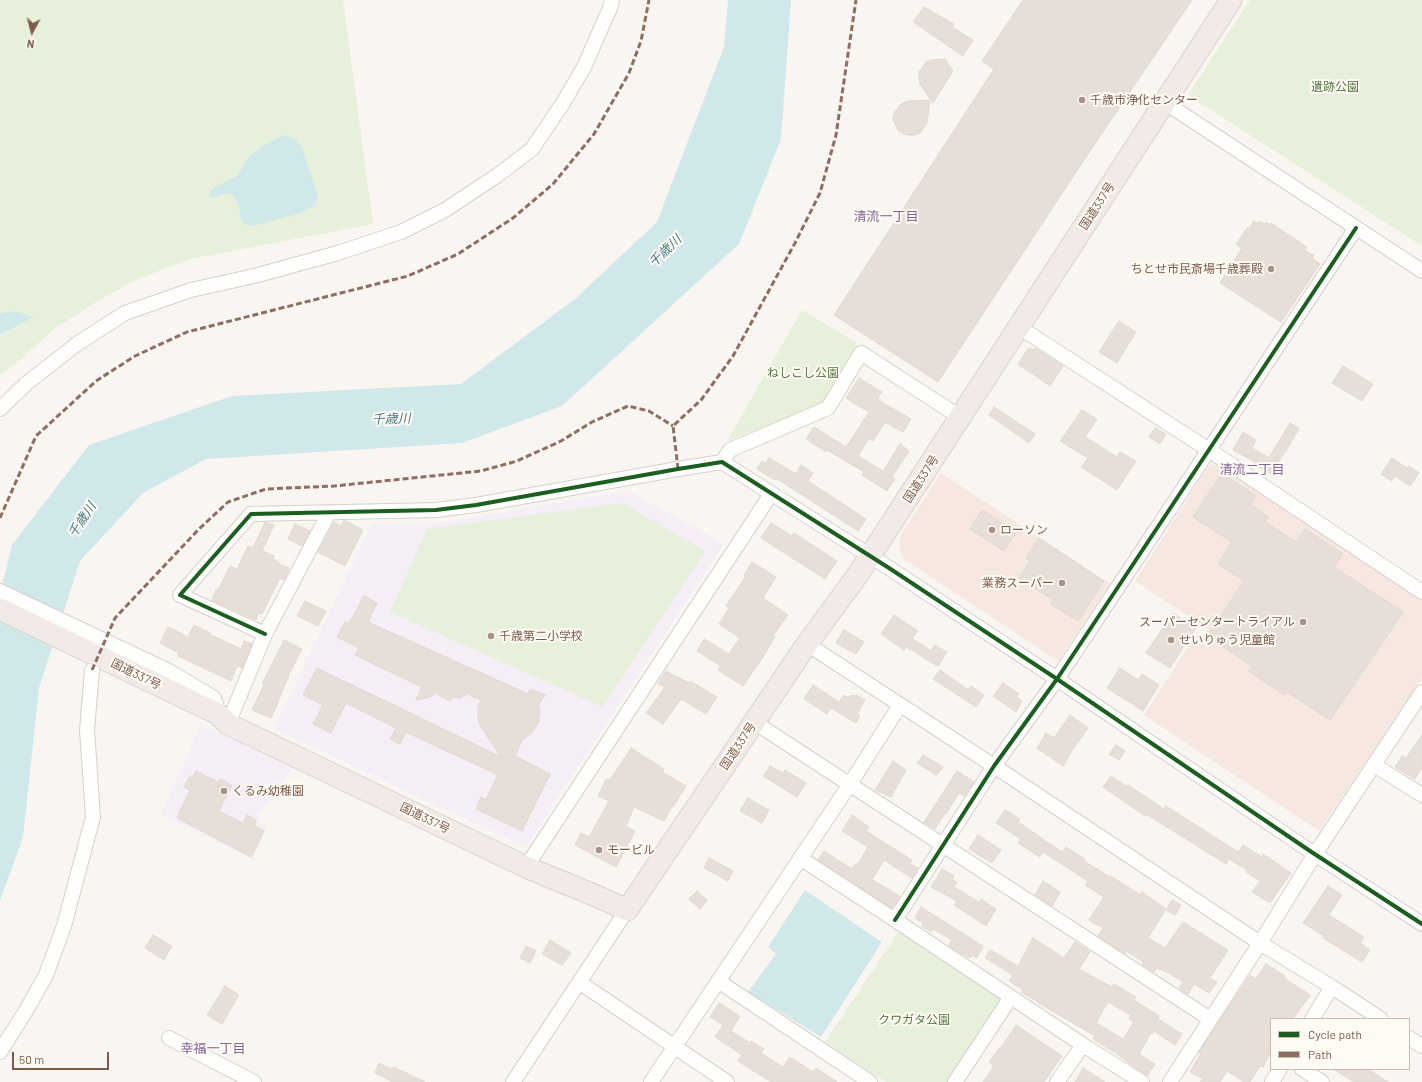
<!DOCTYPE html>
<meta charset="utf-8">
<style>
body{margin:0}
#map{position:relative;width:1422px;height:1082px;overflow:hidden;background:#f9f5f0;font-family:Barlow,sans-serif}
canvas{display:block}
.legend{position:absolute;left:1270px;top:1018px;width:140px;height:52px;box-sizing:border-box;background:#fffaf3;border:1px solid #cabbb1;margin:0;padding:5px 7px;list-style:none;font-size:12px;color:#7a5c4d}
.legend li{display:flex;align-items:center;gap:8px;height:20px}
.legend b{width:20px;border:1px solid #cabbb1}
.north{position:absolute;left:12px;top:12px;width:40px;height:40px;-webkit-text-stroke:3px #fffaf3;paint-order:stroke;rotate:187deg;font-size:11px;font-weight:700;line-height:16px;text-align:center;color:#7a5c4d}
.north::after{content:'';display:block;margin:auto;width:14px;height:18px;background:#7a5c4d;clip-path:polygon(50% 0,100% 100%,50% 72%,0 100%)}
.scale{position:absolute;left:12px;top:1052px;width:97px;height:18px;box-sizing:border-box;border:2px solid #7a5c4d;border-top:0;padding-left:5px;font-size:12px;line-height:14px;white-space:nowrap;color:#7a5c4d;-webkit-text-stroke:3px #fffaf3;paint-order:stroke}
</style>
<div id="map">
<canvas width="1422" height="1082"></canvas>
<ul class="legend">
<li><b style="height:5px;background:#1b5e20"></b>Cycle path</li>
<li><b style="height:5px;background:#8d6e63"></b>Path</li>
</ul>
<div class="north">N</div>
<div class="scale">50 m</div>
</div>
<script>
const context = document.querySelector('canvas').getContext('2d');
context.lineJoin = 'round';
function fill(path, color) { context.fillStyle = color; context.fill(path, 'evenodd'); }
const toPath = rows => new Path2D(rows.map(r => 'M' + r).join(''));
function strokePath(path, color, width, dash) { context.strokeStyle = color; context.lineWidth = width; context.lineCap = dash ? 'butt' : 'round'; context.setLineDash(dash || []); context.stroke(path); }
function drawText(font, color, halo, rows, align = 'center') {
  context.font = font + ' Barlow,"Noto Sans JP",sans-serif'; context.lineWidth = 4; context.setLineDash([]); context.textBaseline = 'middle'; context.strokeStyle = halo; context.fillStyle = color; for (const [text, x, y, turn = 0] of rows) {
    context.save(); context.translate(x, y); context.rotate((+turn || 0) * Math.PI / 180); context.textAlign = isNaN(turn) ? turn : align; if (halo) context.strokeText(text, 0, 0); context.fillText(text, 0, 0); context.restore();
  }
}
const commercial = toPath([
 [1212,465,1218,465,1422,600,1422,678,1319,831,1144,715,1197,633,1203,636,1208,629,1135,581,1208,467],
 [941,473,1110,584,1058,661,904,559,900,550,899,543,902,533]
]);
const education = toPath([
 [629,491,724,544,526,847,274,729,372,524,431,524],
 [201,725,294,767,257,815,259,817,258,822,267,827,253,859,161,815]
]);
const green = toPath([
 [0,0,343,0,373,224,190,259,138,279,104,297,54,329,13,366,0,375],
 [1250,0,1422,0,1422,246,1188,95],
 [802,310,857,343,823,404,727,441],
 [622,503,705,551,603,707,390,612,427,529],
 [899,931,1002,1000,947,1082,886,1082,825,1042]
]);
const water = toPath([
 [728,0,791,0,781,139,739,244,562,406,462,443,206,459,143,493,80,561,39,688,23,837,0,901,0,594,12,545,89,445,232,396,461,384,575,299,657,222,724,47],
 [284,135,294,138,301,145,318,196,315,205,301,213,252,226,244,224,240,217,239,204,231,194,223,194,208,199,211,190,237,176,249,157,262,146],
 [15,311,33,317,0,335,0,314],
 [805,890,882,942,821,1037,748,992,776,954,768,947]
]);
const building = toPath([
 [1023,0,1192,0,1088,154,938,382,834,315,994,69,982,61,1023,0],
 [924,7,954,24,952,27,973,40,963,56,913,22,924,7],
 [945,59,953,71,933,103,920,84,919,78,919,72,926,62,932,60,945,59],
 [930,100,927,123,920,133,915,135,909,135,903,134,898,130,893,119,894,113,901,104,907,101,930,100],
 [1254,221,1258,223,1260,221,1264,224,1266,222,1270,225,1271,223,1307,247,1305,251,1314,255,1312,258,1320,264,1281,322,1220,283,1242,248,1236,244,1247,228,1249,229,1254,221],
 [1119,321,1136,332,1117,363,1099,352,1119,321],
 [1028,349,1036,349,1063,366,1050,386,1018,364,1028,349],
 [1343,366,1373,384,1362,401,1332,383,1343,366],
 [859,378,882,392,877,399,911,419,903,432,885,422,873,441,869,438,858,456,883,471,900,444,909,451,892,477,895,479,887,491,862,475,864,472,827,450,826,452,806,439,814,427,846,447,869,412,846,398,859,378],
 [994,407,1035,434,1029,443,989,415,994,407],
 [1082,410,1097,419,1085,437,1117,457,1120,452,1136,461,1117,490,1081,467,1088,458,1060,441,1082,410],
 [1290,423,1299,428,1285,453,1284,453,1278,462,1270,456,1290,423],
 [1155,428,1166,434,1160,444,1149,437,1155,428],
 [1243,432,1256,440,1252,448,1277,462,1270,474,1259,467,1260,465,1233,450,1243,432],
 [769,458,796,474,801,465,813,473,808,481,866,519,858,531,776,478,775,480,757,469,762,461,766,463,769,458],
 [1392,458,1407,468,1409,466,1419,473,1410,486,1395,476,1392,481,1381,474,1392,458],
 [1222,473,1256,496,1250,505,1269,517,1265,522,1296,542,1305,529,1343,554,1334,567,1403,612,1330,720,1287,692,1285,695,1248,671,1252,666,1207,636,1244,581,1218,564,1232,542,1193,517,1222,473],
 [982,510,1016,533,1004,551,970,529,982,510],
 [344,520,363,530,345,566,318,552,325,538,326,539,334,522,341,526,344,520],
 [265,522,274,525,262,551,274,556,273,559,279,562,278,564,289,568,284,580,280,578,262,614,258,613,256,620,212,600,216,589,218,590,230,566,237,569,248,546,253,548,265,522],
 [771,523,792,536,794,533,837,561,825,579,761,538,771,523],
 [295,524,310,531,302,546,288,539,295,524],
 [1039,538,1104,581,1078,621,1051,604,1053,600,1019,578,1030,561,1026,558,1039,538],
 [752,562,776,577,763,598,788,615,773,636,775,637,765,654,743,686,718,670,721,666,697,651,704,639,729,654,740,638,719,624,729,608,726,606,746,576,744,575,752,562],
 [364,596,377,603,368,622,528,694,530,689,545,695,538,706,540,711,538,723,532,733,522,740,515,756,550,774,522,831,476,809,481,797,486,800,498,775,406,732,400,744,390,739,396,728,346,703,331,733,313,724,323,705,303,695,317,668,501,757,481,727,478,720,478,707,481,700,467,694,459,698,452,697,450,701,435,693,430,697,416,700,422,687,355,655,359,648,337,637,345,622,349,624,364,596],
 [305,601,326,611,318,626,297,616,305,601],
 [1173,613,1196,628,1170,668,1146,653,1173,613],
 [894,615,918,631,912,638,931,651,935,645,947,652,938,666,906,647,904,650,881,634,894,615],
 [194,625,210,633,209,634,241,649,244,641,252,644,242,668,237,666,231,681,178,656,179,653,160,643,168,627,188,637,194,625],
 [844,630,864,642,856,654,836,643,844,630],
 [284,640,302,649,288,676,289,676,277,703,278,703,271,718,252,710,264,685,262,684,284,640],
 [1120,668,1138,680,1142,674,1159,685,1143,711,1107,688,1120,668],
 [940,670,968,690,971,686,984,695,976,707,933,679,940,670],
 [666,671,689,683,690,681,717,697,706,714,681,699,663,724,646,713,665,687,658,684,666,671],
 [1003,683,1019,694,1017,697,1022,701,1016,712,993,696,1003,683],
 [813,685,839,702,844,695,849,698,851,695,854,696,856,695,865,700,857,714,860,716,856,723,831,708,827,714,804,699,813,685],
 [1070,715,1088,728,1071,752,1063,766,1037,748,1046,733,1054,738,1070,715],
 [1422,735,1422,767,1415,779,1395,767,1402,756,1406,758,1422,735],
 [1116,745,1125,751,1119,760,1109,754,1116,745],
 [631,748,664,769,662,772,686,786,673,807,672,806,664,821,634,807,626,826,635,831,616,867,575,845,581,833,589,837,609,801,598,796,606,779,610,780,631,748],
 [923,755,943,767,936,775,917,763,923,755],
 [893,761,906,770,891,797,875,790,893,761],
 [770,766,783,773,785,770,806,783,797,797,763,776,770,766],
 [196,771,218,782,220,779,232,785,219,811,243,823,247,815,256,820,254,825,264,831,251,857,177,818,190,790,184,787,190,776,193,778,196,771],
 [957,771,974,782,964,796,959,793,946,814,945,813,935,829,924,822,957,771],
 [1111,776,1127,786,1128,785,1164,809,1166,806,1238,852,1243,845,1262,857,1263,854,1291,873,1270,903,1252,892,1260,881,1246,872,1247,870,1229,859,1226,864,1146,814,1145,816,1103,787,1111,776],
 [748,798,769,810,762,823,740,811,748,798],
 [1005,810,1020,819,1018,822,1062,852,1066,847,1085,859,1084,861,1110,877,1111,876,1140,895,1142,892,1166,909,1148,938,1165,948,1183,922,1228,950,1210,978,1217,982,1209,993,1194,984,1188,994,1179,989,1183,982,1167,972,1157,968,1154,972,1142,964,1144,962,1126,951,1125,954,1098,936,1103,928,1089,920,1104,897,1085,885,1088,881,1043,852,1040,857,1018,843,1021,839,996,823,1005,810],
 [852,815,869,827,866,831,912,860,910,864,918,868,912,878,884,860,872,880,900,896,892,908,818,860,824,851,852,869,856,863,858,864,868,847,842,831,852,815],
 [978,835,1001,850,992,863,969,849,978,835],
 [709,858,733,871,728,881,704,868,709,858],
 [942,869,954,876,952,880,957,882,954,887,979,902,981,899,996,909,986,926,954,905,957,901,931,887,942,869],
 [1043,881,1060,892,1052,906,1035,895,1043,881],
 [1328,886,1342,895,1329,915,1364,937,1360,943,1370,950,1362,962,1323,938,1324,936,1303,923,1328,886],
 [697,891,707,900,700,909,689,899,697,891],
 [1172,900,1181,905,1175,915,1166,910,1172,900],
 [921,907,983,946,977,958,972,955,970,958,953,949,949,945,952,940,933,929,931,932,922,926,923,923,915,918,921,907],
 [153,935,172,946,164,960,145,948,153,935],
 [1033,938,1064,958,1075,942,1090,952,1079,969,1112,987,1114,984,1136,997,1134,1000,1159,1016,1158,1019,1182,1034,1175,1045,1154,1031,1152,1034,1151,1033,1139,1054,1155,1064,1147,1076,1116,1053,1093,1039,1095,1036,1037,1002,1037,1001,1021,992,1023,990,1009,981,1013,975,985,958,990,950,1018,966,1033,938],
 [1108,1002,1131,1015,1129,1019,1134,1022,1123,1039,1096,1023,1108,1002],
 [550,940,571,953,562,965,542,954,550,940],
 [526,946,536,951,530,963,520,958,526,946],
 [1266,964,1285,976,1284,978,1310,995,1293,1019,1271,1019,1271,1052,1263,1067,1260,1066,1250,1082,1244,1082,1227,1071,1220,1082,1200,1082,1203,1079,1190,1072,1201,1053,1199,1052,1250,975,1256,979,1266,964],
 [225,986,239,995,222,1024,207,1015,225,986],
 [719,1003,740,1016,731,1031,750,1043,751,1041,764,1049,761,1053,783,1067,790,1057,813,1072,816,1068,837,1082,771,1082,738,1061,742,1055,715,1037,723,1025,710,1017,719,1003],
 [1016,1025,1062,1056,1044,1082,983,1082,994,1066,989,1062,1000,1047,1001,1048,1016,1025],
 [379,1063,391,1069,394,1067,425,1082,393,1082,375,1073,379,1063],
 [1083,1068,1105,1082,1075,1082,1083,1068],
 [1333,1069,1368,1069,1388,1082,1354,1082,1333,1069]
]);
const minor = toPath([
 [1164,102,1422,271],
 [1019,327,1209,450,1422,592],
 [0,409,27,383,77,344,125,313,191,290,254,276,338,253,401,232,445,210,498,175,532,149,563,103,584,67,610,8,612,0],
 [722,462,730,450,828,408,861,353,960,417],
 [0,591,169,671,214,698,218,714],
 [265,634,180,595,251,514,436,510,476,505,678,469,722,462,889,568,1057,679,1310,851,1422,924],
 [807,644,994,766,1260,943,1332,987,1381,1019],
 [754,722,1210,1019],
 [228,724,265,634,329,513],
 [1374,765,1422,795],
 [800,858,895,920,1083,1045,1142,1082],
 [526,867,771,494],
 [895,920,994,766,1057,679,1356,228],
 [718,981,870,1082],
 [579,982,727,1082],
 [1312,1019,1332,987],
 [169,1038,254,1082],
 [1409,1038,1422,1046],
 [0,1052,27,1009,46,975,64,926,93,817,87,730,92,670],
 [1302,1069,1322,1082],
 [513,1082,627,910],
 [651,1082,850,784,900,705],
 [955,1082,1011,997],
 [1057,1082,1083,1045],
 [1170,1082,1260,943,1315,854,1422,692],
 [1272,1082,1280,1069]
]);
const highway = toPath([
 [0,609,218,714,228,724,526,867,601,898,627,910,807,644,859,573,1231,0]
]);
const quiet = toPath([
 [678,469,673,426,701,400,733,356,795,243,820,193,836,135,856,0],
 [0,518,36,436,96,381,135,356,187,332,408,276,458,254,513,218,553,184,594,134,629,73,641,41,649,0],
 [92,670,115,618,199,529,228,502,266,489,334,486,481,471,517,461,561,441,592,422,628,406,649,411,673,426]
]);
const cycleway = toPath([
 [265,634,180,595,251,514,436,510,476,505,678,469,722,462,889,568,1057,679,1310,851,1422,924],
 [895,920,994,766,1057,679,1356,228]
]);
const markers = [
 [1082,100,4,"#a69286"],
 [1271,269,4,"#a69286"],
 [992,530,4,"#a69286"],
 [1062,583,4,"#a69286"],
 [1303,622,4,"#a69286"],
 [491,636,4,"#a69286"],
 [1171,640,4,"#a69286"],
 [224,791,4,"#a69286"],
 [599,850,4,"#a69286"]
];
const parkNames = [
 ["遺跡公園",1335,87],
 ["ねしこし公園",803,373],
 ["クワガタ公園",914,1020]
];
const poiNames = [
 ["千歳市浄化センター",1090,100],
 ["ちとせ市民斎場千歳葬殿",1263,269,"right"],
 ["ローソン",1000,530],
 ["業務スーパー",1054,583,"right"],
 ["スーパーセンタートライアル",1295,622,"right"],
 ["千歳第二小学校",499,636],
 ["せいりゅう児童館",1179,640],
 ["くるみ幼稚園",232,791],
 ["モービル",607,850]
];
const streetNames = [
 ["国道337号",1097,206,-57],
 ["国道337号",921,479,-57],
 ["国道337号",136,674,26],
 ["国道337号",738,746,-56],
 ["国道337号",425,818,26]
];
const neighbourhoodNames = [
 ["清流一丁目",886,217],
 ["清流二丁目",1252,470],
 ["幸福一丁目",213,1049]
];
const waterNames = [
 ["千歳川",665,251,-44],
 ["千歳川",391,419,-2],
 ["千歳川",82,520,-57]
];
fill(commercial, '#f6e8e1');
fill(education, '#f6eef6');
fill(green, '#e7f0db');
fill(water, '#d0e8ea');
fill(building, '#e6ded7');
strokePath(building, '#e2d8d2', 1);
strokePath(minor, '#d7d1cb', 16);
strokePath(highway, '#dad1cc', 23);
strokePath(minor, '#fefefd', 14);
strokePath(highway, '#f2eae7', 21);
strokePath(quiet, '#8d6e63', 3, [6, 3]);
strokePath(cycleway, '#1b5e20', 4);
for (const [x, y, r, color] of markers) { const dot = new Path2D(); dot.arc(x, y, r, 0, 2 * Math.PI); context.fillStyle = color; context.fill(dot); strokePath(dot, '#fffaf3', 1.5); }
drawText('12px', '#537a41', '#fffaf3', parkNames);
drawText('12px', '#7a5c4d', '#fffaf3', poiNames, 'left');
drawText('12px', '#7a5c4d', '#fffaf3', streetNames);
drawText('13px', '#846695', '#fffaf3', neighbourhoodNames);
drawText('italic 13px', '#437c86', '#fffaf3', waterNames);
</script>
